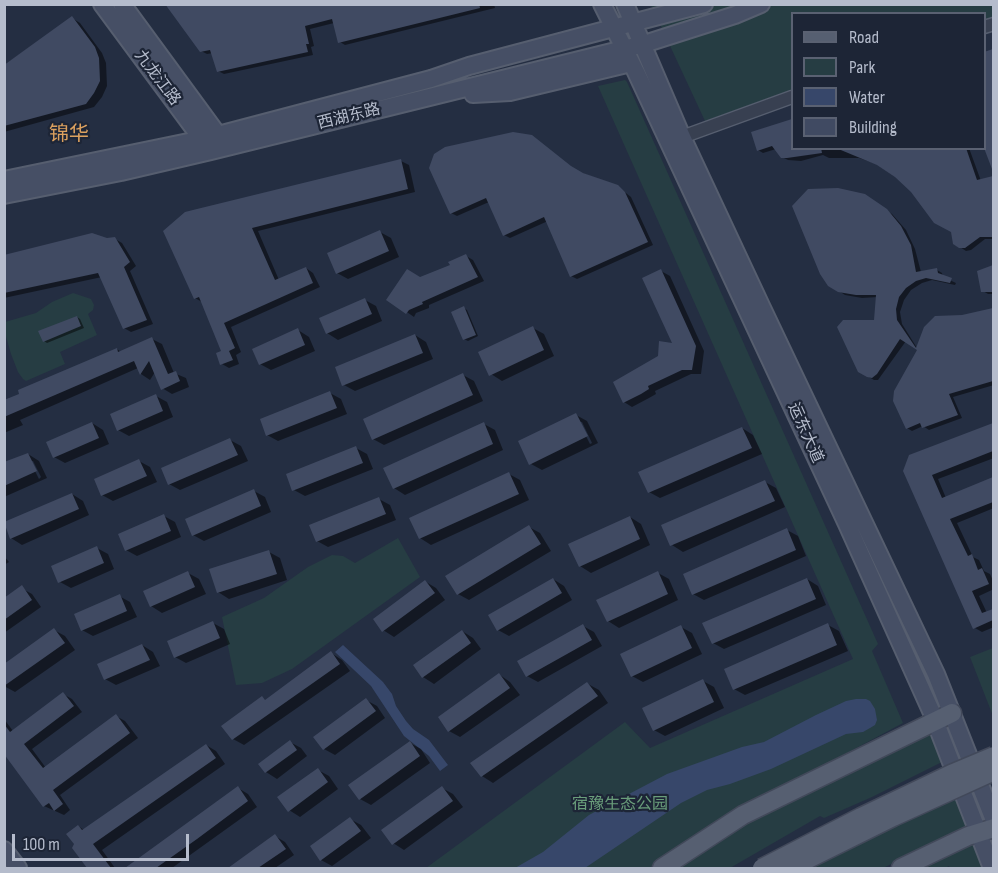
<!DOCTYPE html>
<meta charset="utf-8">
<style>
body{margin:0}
#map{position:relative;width:998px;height:873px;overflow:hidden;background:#242e42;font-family:"Sofia Sans Condensed",sans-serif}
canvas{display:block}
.frame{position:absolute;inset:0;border:6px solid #b5bccc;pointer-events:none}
.legend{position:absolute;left:791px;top:12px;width:195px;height:138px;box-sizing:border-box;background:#1d2536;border:2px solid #5a6172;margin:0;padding:8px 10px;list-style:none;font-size:18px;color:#b5bccc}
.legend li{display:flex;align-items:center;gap:12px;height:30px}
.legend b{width:30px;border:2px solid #5a6172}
.scale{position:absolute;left:12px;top:834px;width:177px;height:27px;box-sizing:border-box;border:3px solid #b5bccc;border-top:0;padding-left:8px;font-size:18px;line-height:21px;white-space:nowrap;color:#b5bccc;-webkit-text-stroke:4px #1d2536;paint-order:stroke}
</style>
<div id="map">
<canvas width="998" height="873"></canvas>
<div class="frame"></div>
<ul class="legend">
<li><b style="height:8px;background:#565f71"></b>Road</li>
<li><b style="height:16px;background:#263d43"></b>Park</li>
<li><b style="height:16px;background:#37476a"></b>Water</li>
<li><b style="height:16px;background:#404a62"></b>Building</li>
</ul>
<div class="scale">100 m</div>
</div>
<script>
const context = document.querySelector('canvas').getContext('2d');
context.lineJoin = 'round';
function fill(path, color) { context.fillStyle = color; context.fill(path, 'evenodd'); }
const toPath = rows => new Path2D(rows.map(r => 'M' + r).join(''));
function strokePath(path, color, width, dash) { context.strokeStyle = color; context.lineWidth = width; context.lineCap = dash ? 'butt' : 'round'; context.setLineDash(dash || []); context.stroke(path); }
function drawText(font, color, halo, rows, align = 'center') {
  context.font = font + ' "Sofia Sans Condensed","Noto Sans SC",sans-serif'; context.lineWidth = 4.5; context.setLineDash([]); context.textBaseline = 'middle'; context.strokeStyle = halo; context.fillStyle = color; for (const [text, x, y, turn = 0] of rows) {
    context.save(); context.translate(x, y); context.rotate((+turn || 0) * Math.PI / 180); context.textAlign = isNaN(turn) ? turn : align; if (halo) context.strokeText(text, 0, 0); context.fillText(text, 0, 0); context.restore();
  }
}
const green = toPath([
 [993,4,994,16,985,20,984,14,792,14,792,90,705,121,651,5],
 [625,80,627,82,878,644,872,651,903,723,780,789,716,826,650,868,426,868,625,722,650,748,853,659,598,86],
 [73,293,91,299,94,305,93,310,88,314,97,335,60,352,65,364,26,381,23,379,18,372,11,354,5,333,5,322,36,313,52,302],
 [398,538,420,577,292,669,262,683,236,685,222,617,264,598,308,567,332,555,343,556,355,563],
 [993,648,993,716,970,657],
 [935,729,946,760,872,797,824,818,820,816,730,868,673,868,728,831],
 [962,794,968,827,883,868,810,868,839,852],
 [970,843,979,846,993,868,950,868,949,866,945,868,921,868]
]);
const water = toPath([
 [343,645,383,682,392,694,396,706,406,721,413,729,429,740,448,765,440,771,429,756,404,736,371,686,335,652],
 [856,699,866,699,870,701,875,709,877,720,875,725,870,728,863,732,846,734,771,769,730,784,707,790,681,803,585,868,515,868,543,852,589,815,667,774,742,747,764,742,816,715,846,701]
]);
const shadow = toPath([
 [167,4,494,4,495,8,345,45,340,42,334,23,310,29,314,46,311,47,313,55,224,74,218,71,213,53,207,54,201,51],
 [72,18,80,23,102,53,106,63,107,86,102,97,94,107,4,132,4,65],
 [994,51,994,162,989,156,984,53],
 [792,120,792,148,969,148,981,181,994,177,994,239,985,239,971,250,966,251,960,247,952,231,896,176,882,166,859,158,829,158,823,155,801,161,788,160,782,157,776,149,763,153,758,150,753,133],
 [401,161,409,165,415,192,258,231,279,280,306,268,313,273,320,287,231,327,241,352,236,355,239,364,229,368,222,364,223,352,202,302,195,298,165,232],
 [430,168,577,171,617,186,631,197,653,245,577,279,571,276,548,221,510,238,504,235,489,202,457,216,451,213],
 [870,199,892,214,906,230,915,249,921,272,937,270,942,273,943,277,956,283,955,285,932,280,922,283,911,290,904,300,900,312,902,324,917,348,962,316,994,310,994,385,953,397,962,418,929,430,923,426,912,431,907,428,919,350,906,341,878,380,874,380,859,371,875,322,878,297,862,298,845,295,839,291],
 [380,232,391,238,399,257,348,279,337,273],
 [107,239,115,239,122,243,136,266,130,271,153,324,131,332,124,328,102,277,4,298,4,257],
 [466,256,473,260,484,281,429,305,429,308,416,313,414,317,388,299,421,279,452,266],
 [994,266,994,294,988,294,983,291,978,272],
 [661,271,670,276,704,351,701,374,691,374,655,391,656,394,649,398,632,407,624,402,674,345],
 [365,300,376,306,382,321,338,340,327,333],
 [464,308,467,310,478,336,468,341,464,339],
 [77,317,80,319,84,328,47,343,44,341],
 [533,328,544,334,554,356,502,381,491,374],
 [298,330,309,337,315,351,271,370,260,364],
 [415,335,426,342,433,359,355,391,344,385],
 [152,339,162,344,174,373,186,378,189,387,172,394,162,388,155,372,150,380,141,374,138,368,20,420,23,425,4,433,4,402,117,349,121,352],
 [463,375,474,381,483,401,384,445,373,439],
 [330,393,341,399,347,414,278,441,267,435],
 [156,396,167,402,173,417,129,436,118,430],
 [576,415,587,421,598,443,542,470,531,464],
 [579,422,582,422,592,443,590,444],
 [92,423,103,430,109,444,65,463,54,457],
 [484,424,495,430,503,450,405,495,394,488],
 [994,425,994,458,938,479,946,498,994,479,994,508,957,523,973,557,979,560,984,571,990,574,994,583,994,589,979,596,987,613,994,610,994,627,982,632,975,628,910,456],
 [742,428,753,435,762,454,660,498,649,492],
 [230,440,241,446,248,461,180,490,169,484],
 [356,448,367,454,373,469,305,496,294,490],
 [28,454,39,461,47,478,4,497,4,464],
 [30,461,33,461,41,477,39,479],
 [139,461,150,467,157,482,113,501,102,495],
 [509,474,520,480,529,500,431,545,420,538],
 [765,482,776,488,785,507,683,552,672,545],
 [254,491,265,497,271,512,204,541,193,535],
 [72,494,83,501,89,515,22,545,11,538],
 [379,499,390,505,396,520,328,547,317,541],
 [164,516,175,522,181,537,137,556,126,550],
 [630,517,641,524,650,545,591,573,580,566],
 [529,527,540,533,551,551,469,600,458,594],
 [787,530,798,536,806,556,704,600,693,594],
 [97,548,108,554,114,569,71,588,60,582],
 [269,552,280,558,287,580,229,599,218,592],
 [4,556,9,562,4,565],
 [188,573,199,579,206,594,162,613,151,606],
 [658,573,669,579,678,600,619,628,608,621,598,600],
 [553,579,564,586,572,600,509,636,498,630],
 [807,579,818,586,826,605,724,649,713,643],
 [426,582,436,588,445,600,394,637,383,630],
 [21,588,32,594,41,607,4,633,4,599],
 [119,596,130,602,137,617,93,636,82,630],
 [213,623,224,629,230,644,186,663,175,657],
 [828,625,839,631,848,651,745,695,734,689],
 [583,626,594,632,602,646,538,682,527,676],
 [681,627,692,633,702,654,643,682,632,676],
 [54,630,65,636,75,650,15,692,4,686,4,666],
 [462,631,473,638,481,649,434,684,423,677,415,666],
 [142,645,153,652,160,666,116,685,105,679],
 [331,653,342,660,350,671,244,745,233,739,262,698,266,701],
 [500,675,510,682,520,695,460,737,449,731],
 [703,681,714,687,724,708,665,736,654,730],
 [588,684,599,690,608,703,493,783,482,776],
 [63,694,72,699,82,712,32,749,46,768,116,716,125,721,138,738,60,795,70,810,64,815,44,806,4,752,4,719,13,731],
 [366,700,377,706,385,718,335,755,324,749],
 [290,742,301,748,307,756,277,779,266,772,260,764],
 [410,743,421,749,430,763,371,805,360,799],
 [206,745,216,751,225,764,102,850,115,868,89,868,74,848,78,826,84,830],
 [318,770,329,776,338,789,300,817,289,810],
 [238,788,248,794,257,807,172,868,127,868],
 [442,788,453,794,463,807,404,850,393,843],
 [350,819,361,825,371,838,332,866,321,860],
 [275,836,285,842,294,855,275,868,230,868]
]);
const building = toPath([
 [165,4,479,4,480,8,338,43,332,19,305,26,309,44,306,44,308,52,217,72,210,50,200,52],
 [72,16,95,47,99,58,100,81,94,93,86,104,4,126,4,65],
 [993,49,993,169,992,169,984,148,984,52],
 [792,119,792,148,821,148,822,153,787,158,781,158,772,146,757,151,751,132],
 [513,132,532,135,571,166,583,173,618,185,625,192,648,242,570,277,544,217,503,236,486,198,450,214,429,168,434,154,445,147],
 [836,148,966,148,977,180,993,176,993,237,980,237,965,248,959,248,953,244,951,232,934,223,911,192,895,177,877,165],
 [401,159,408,189,252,228,275,280,306,267,313,283,224,323,235,348,229,351,233,360,220,365,216,353,221,351,199,297,194,299,163,231,185,212,197,209],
 [838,188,865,194,887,209,901,226,911,245,916,272,937,268,938,273,952,278,950,283,926,278,916,281,906,288,899,297,896,309,897,320,916,348,924,327,935,316,962,315,993,308,993,381,949,394,958,415,922,428,920,423,906,429,893,401,894,391,917,350,900,339,877,374,872,378,867,377,858,372,837,327,843,320,874,320,876,295,856,295,838,292,828,286,820,274,792,206,808,189],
 [380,230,389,251,336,274,327,253],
 [92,233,107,238,115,237,130,262,124,267,147,320,123,329,98,273,4,293,4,255],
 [466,254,478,277,422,302,423,304,409,310,406,314,386,300,407,269,420,277,450,265,448,262],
 [993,265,993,292,981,292,977,271],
 [661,269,696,346,692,370,682,370,648,386,649,389,641,394,623,403,613,382,658,356,659,341,672,343,642,278],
 [365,298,372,314,326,334,319,318],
 [464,306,476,335,463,340,451,312],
 [77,316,81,326,43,342,38,331],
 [533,326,544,350,489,376,478,352],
 [298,328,305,345,259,365,252,349],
 [415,334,423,353,342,386,335,367],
 [152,337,168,374,176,371,180,381,161,390,149,361,140,375,134,361,4,417,4,400,19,394,18,390,117,348,118,352],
 [463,373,473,395,372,440,363,419],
 [330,391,337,408,266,436,260,419],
 [156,394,163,411,117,431,110,414],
 [576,413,588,436,529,465,518,441],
 [92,422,99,438,53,458,46,442],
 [484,422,493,444,393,489,383,468],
 [993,423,993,451,932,475,942,498,993,477,993,502,950,519,968,556,972,554,978,570,982,568,989,584,972,591,982,613,993,609,993,620,973,629,903,471,909,455],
 [742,427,752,448,648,493,638,472],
 [230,438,238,455,168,485,161,468],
 [356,446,363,463,292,491,286,474],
 [28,453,37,471,4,486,4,462],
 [139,459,147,476,101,496,94,479],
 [509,472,519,494,419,539,409,518],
 [765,480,775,501,670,546,661,525],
 [254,489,261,506,192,536,185,519],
 [72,493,79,509,10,539,4,522],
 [379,497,386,514,316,542,309,525],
 [164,514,171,531,125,551,118,534],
 [630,516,640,539,579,567,568,544],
 [529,525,541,544,457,595,445,576],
 [787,528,796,550,692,595,683,574],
 [97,546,104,563,58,583,51,566],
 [269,550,277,574,217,593,209,569],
 [188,571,195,587,150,607,143,591],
 [658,571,668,594,607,622,596,600],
 [553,578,562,593,497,631,488,615],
 [807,578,816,599,712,644,702,623],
 [425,580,435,593,382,632,373,619],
 [22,585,32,600,4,620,4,598],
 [120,594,127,611,81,631,74,614],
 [213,621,220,638,174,658,167,641],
 [828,623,837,645,733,690,724,669],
 [583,624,592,640,526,677,517,661],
 [681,625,692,648,631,677,620,654],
 [54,628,65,643,4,686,4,664],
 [462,630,471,643,422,678,413,665],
 [142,644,150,660,104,680,97,664],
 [331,651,340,664,232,740,221,726,262,696,265,700],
 [499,673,510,688,448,732,438,717],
 [703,679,714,702,653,731,642,708],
 [587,682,598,696,481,777,470,763],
 [63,692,74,706,24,744,43,768,116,714,130,733,53,790,63,804,54,811,49,803,43,807,4,754,4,724,10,732],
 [366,698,376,711,323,750,313,737],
 [290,740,297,750,265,773,258,764],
 [410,741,420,756,359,800,348,785],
 [206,744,216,758,93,844,111,868,87,868,72,848,74,844,66,834,78,825,82,830],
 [318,768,328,782,288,812,277,797],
 [238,786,248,801,197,839,156,868,125,868],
 [442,786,453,801,392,845,381,830],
 [350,817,361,831,320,861,310,846],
 [275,834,286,849,258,868,228,868]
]);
const street = toPath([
 [984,27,994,24],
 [682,137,792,97]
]);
const secondary = toPath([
 [102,4,207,146],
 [122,4,223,142],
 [602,4,636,72,847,524,932,713,992,868],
 [625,4,682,137,761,306,936,674,994,820],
 [473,94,510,92,631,63],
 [4,180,203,139,431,79,469,66,704,4],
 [4,195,121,172,211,151,644,44,735,15,761,4],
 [4,850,18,868]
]);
const primary = toPath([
 [662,868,743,815,952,713],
 [901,868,968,836,994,828]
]);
const primaryBridge = toPath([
 [762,868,861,817,951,774,994,756],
 [790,868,893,817,994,771]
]);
const streetNames = [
 ["九龙江路",157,78,53],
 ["西湖东路",349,117,-14],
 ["运东大道",805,433,66]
];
const parkNames = [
 ["宿豫生态公园",620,805]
];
const quarterNames = [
 ["锦华",69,135]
];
fill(green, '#263d43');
fill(water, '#37476a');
fill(shadow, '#0007');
fill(building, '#404a62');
strokePath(street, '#565e6f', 15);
strokePath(secondary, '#565e6f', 20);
strokePath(primary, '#42495a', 21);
strokePath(street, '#384051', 12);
strokePath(secondary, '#464f65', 16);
strokePath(primary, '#565f71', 18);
strokePath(primaryBridge, '#42495a', 21, []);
strokePath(primaryBridge, '#565f71', 18);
drawText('16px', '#b5bccc', '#1d2536', streetNames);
drawText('16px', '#6a9e7b', '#1d2536', parkNames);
drawText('20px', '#dca15f', '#1d2536', quarterNames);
</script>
